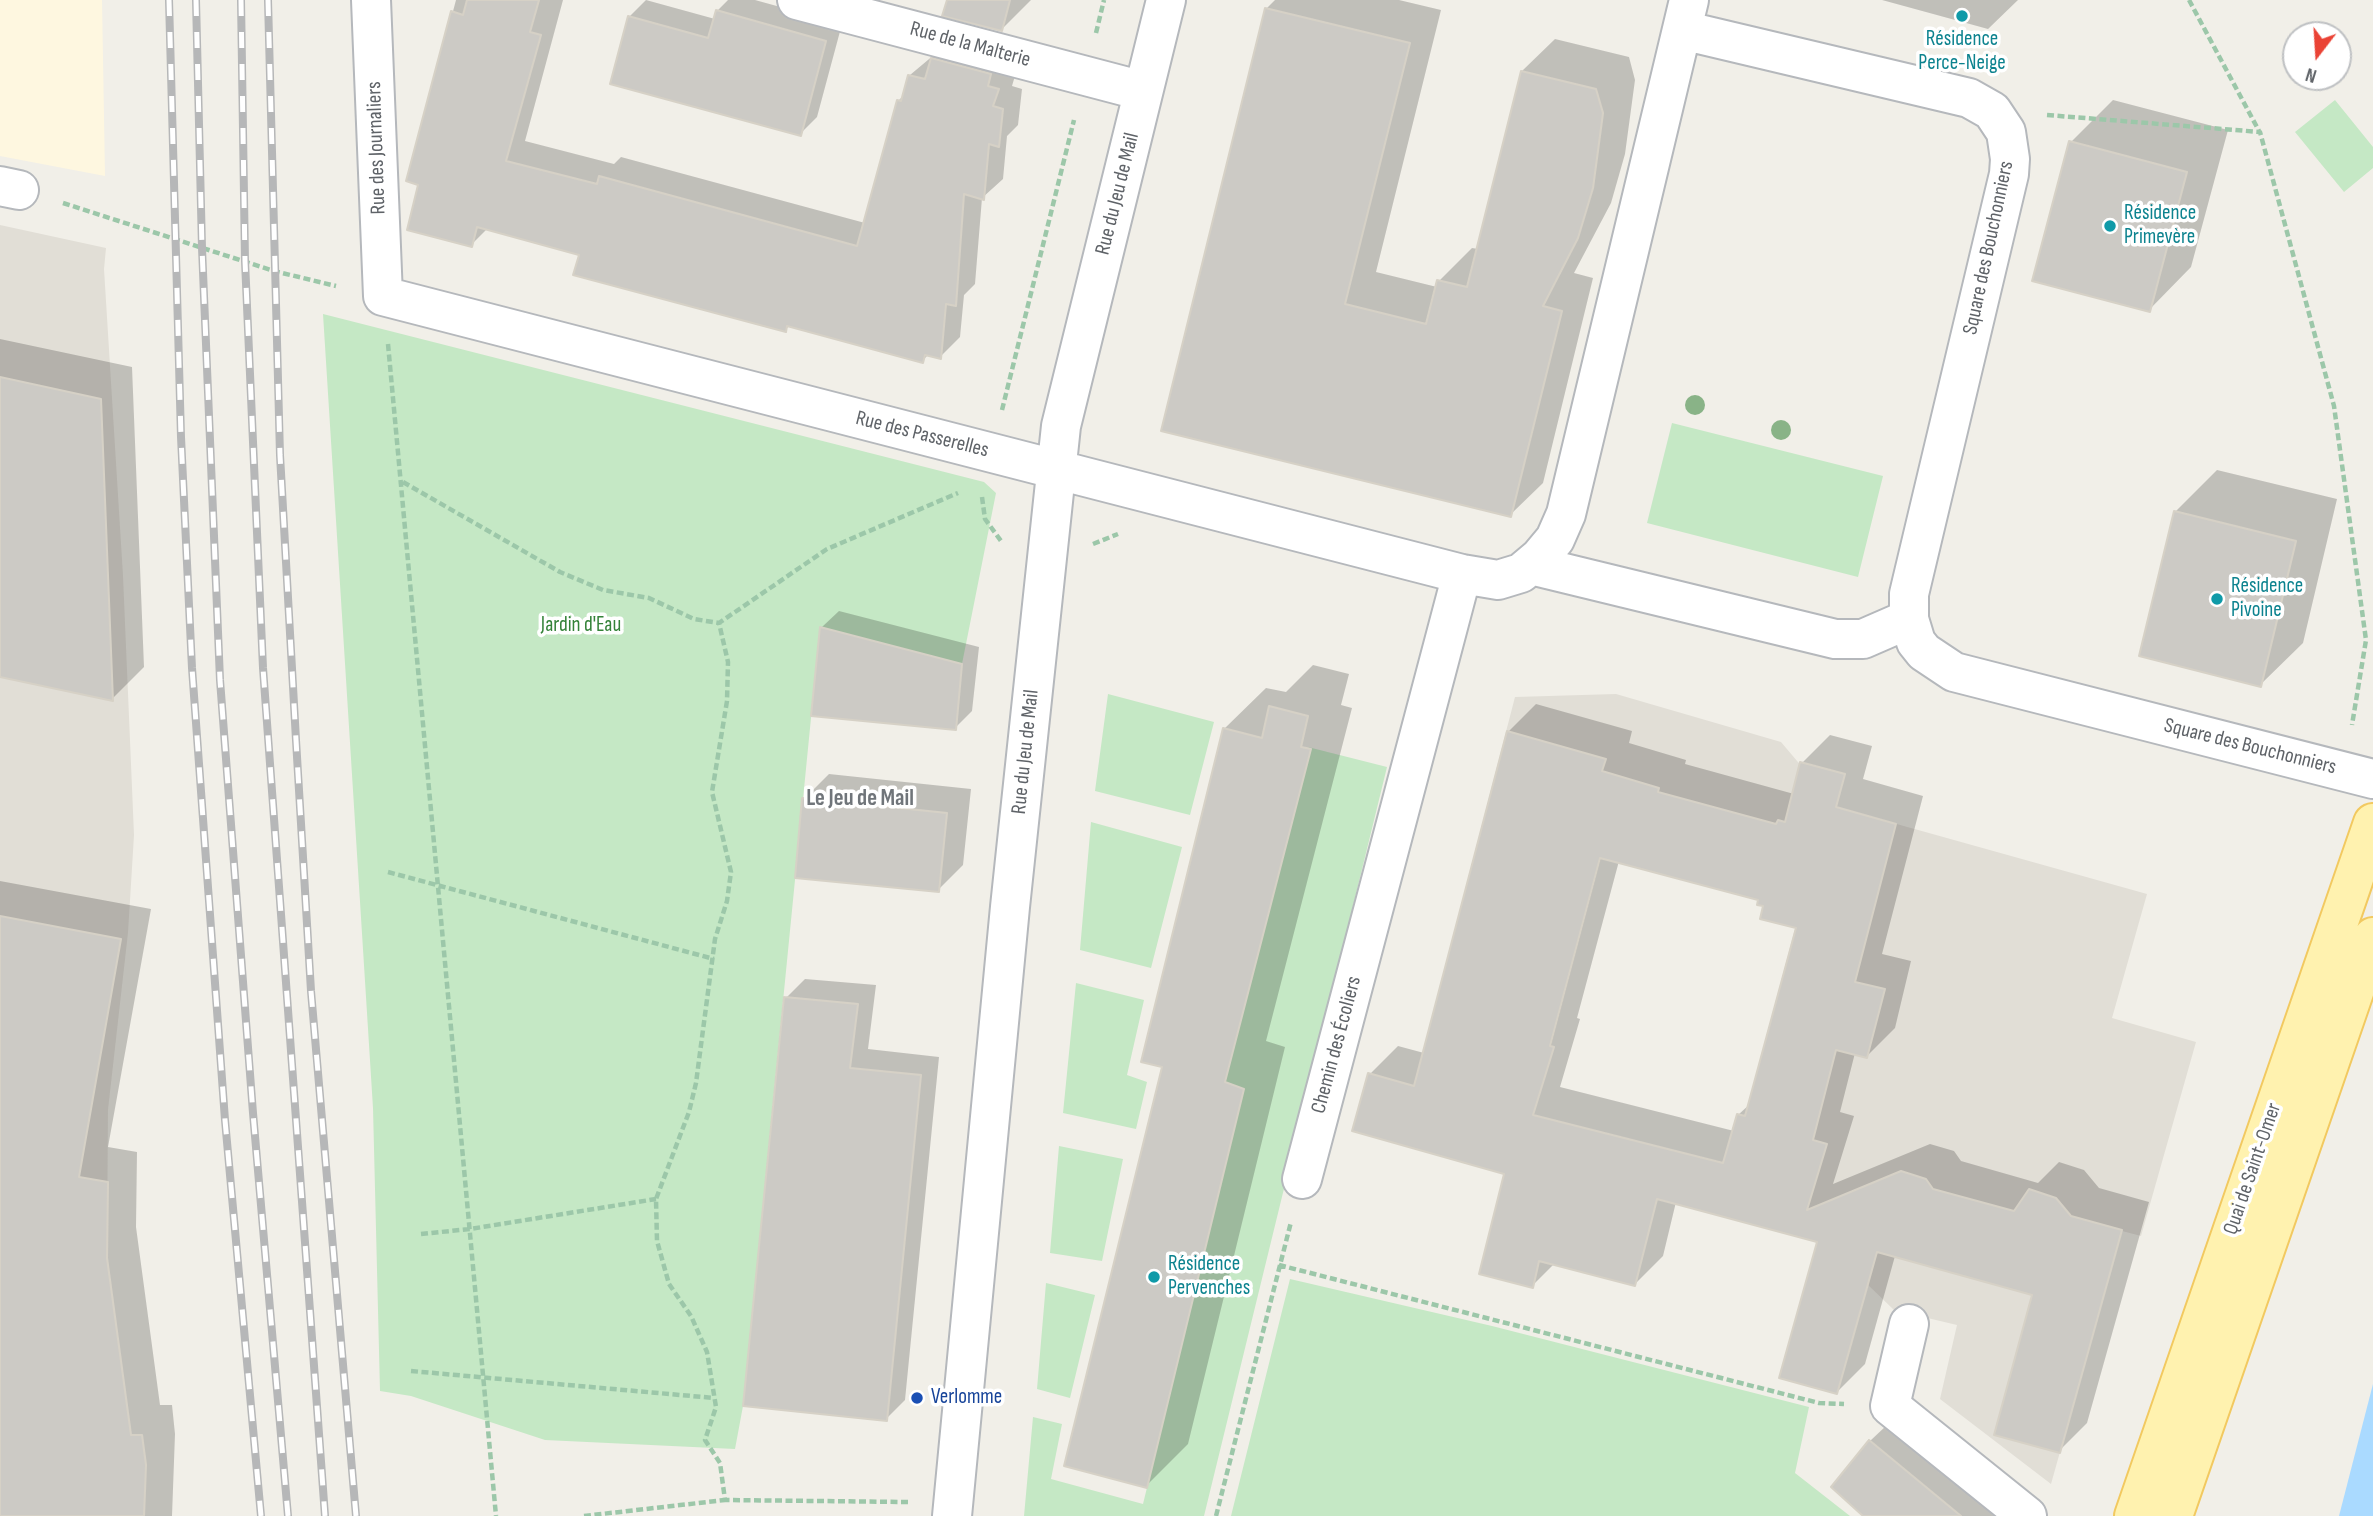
<!DOCTYPE html>
<meta charset="utf-8">
<style>
body{margin:0}
#map{position:relative;width:2373px;height:1516px;overflow:hidden;background:#f1efe8;font-family:"Sofia Sans Condensed",sans-serif}
canvas{display:block}
.north{position:absolute;left:2282px;top:21px;width:70px;height:70px;box-sizing:border-box;background:#fff;border:2px solid #bfc1c3;border-radius:50%;rotate:197deg;font-size:19px;font-weight:700;line-height:28px;text-align:center;color:#5f6368}
.north::after{content:'';display:block;margin:auto;width:24px;height:32px;background:#ea4335;clip-path:polygon(50% 0,100% 100%,50% 72%,0 100%)}
</style>
<div id="map">
<canvas width="2373" height="1516"></canvas>
<div class="north">N</div>
</div>
<script>
const context = document.querySelector('canvas').getContext('2d');
context.lineJoin = 'round';
function fill(path, color) { context.fillStyle = color; context.fill(path, 'evenodd'); }
const toPath = rows => new Path2D(rows.map(r => 'M' + r).join(''));
function strokePath(path, color, width, dash) { context.strokeStyle = color; context.lineWidth = width; context.lineCap = dash ? 'butt' : 'round'; context.setLineDash(dash || []); context.stroke(path); }
function drawText(font, color, halo, rows, align = 'center') {
  context.font = font + ' "Sofia Sans Condensed",sans-serif'; context.lineWidth = 7; context.setLineDash([]); context.textBaseline = 'middle'; context.strokeStyle = halo; context.fillStyle = color; for (const [text, x, y, turn = 0] of rows) {
    context.save(); context.translate(x, y); context.rotate((+turn || 0) * Math.PI / 180); context.textAlign = isNaN(turn) ? turn : align; if (halo) context.strokeText(text, 0, 0); context.fillText(text, 0, 0); context.restore();
  }
}
const commercial = toPath([
 [0,0,102,0,105,176,0,156]
]);
const education = toPath([
 [0,225,106,248,104,269,123,575,134,835,128,933,108,1110,107,1258,131,1434,142,1435,146,1465,0,1516],
 [1616,694,1781,742,1836,807,2147,894,2112,1018,2196,1042,2141,1236,2122,1231,2051,1484,1940,1399,1957,1325,1894,1310,1868,1285,1875,1257,1715,1214,1737,1114,1745,1116,1797,921,1791,919,1789,926,1760,919,1763,906,1757,905,1758,900,1601,858,1551,1046,1551,1057,1430,1025,1515,697]
]);
const green = toPath([
 [2335,100,2373,147,2373,168,2344,192,2295,132],
 [323,314,984,482,996,493,962,664,820,627,743,1406,735,1449,545,1440,411,1396,380,1391,373,1108],
 [1672,423,1883,476,1858,577,1647,523],
 [1108,694,1214,722,1190,815,1095,791],
 [1308,747,1387,767,1204,1516,1024,1516,1033,1417,1062,1424,1051,1479,1143,1504,1244,1090,1225,1082,1311,749],
 [1091,822,1182,847,1151,968,1080,950],
 [1076,983,1144,1000,1127,1075,1147,1082,1136,1129,1063,1113],
 [1059,1146,1123,1159,1102,1261,1050,1253],
 [1290,1279,1492,1326,1809,1407,1795,1473,1850,1516,1231,1516],
 [1046,1283,1095,1295,1070,1398,1037,1389]
]);
const water = toPath([
 [2373,1384,2373,1516,2339,1516]
]);
const shadow = toPath([
 [456,0,563,0,525,141,614,164,621,157,865,223,899,100,905,94,910,75,953,39,1017,69,1012,86,1022,89,1018,125,1007,136,1003,179,982,198,975,284,964,295,960,337,940,357,929,354,922,361,790,325,785,330,581,254,488,228,471,245,421,184,408,180],
 [646,0,715,19,717,11,728,0,755,0,842,24,817,117,800,134,629,17],
 [948,0,1031,0,1002,29],
 [1275,0,1399,0,1441,10,1376,272,1437,287,1439,281,1472,248,1478,249,1522,71,1555,39,1629,57,1635,80,1625,154,1611,203,1574,273,1593,278,1543,483,1510,515,1164,430,1267,8],
 [1882,0,2018,0,1988,29],
 [2113,100,2228,130,2191,267,2149,310,2071,142],
 [0,339,132,367,144,667,112,699,0,675],
 [2217,470,2337,499,2303,643,2260,685,2175,512],
 [839,611,979,647,972,711,955,728,813,714,822,627],
 [1313,665,1349,674,1341,705,1352,708,1266,1041,1285,1047,1188,1444,1146,1486,1164,1066,1224,729,1266,688,1286,692],
 [1536,704,1632,731,1629,743,1686,760,1685,764,1794,794,1802,763,1830,735,1872,746,1863,779,1923,796,1882,954,1911,961,1895,1028,1867,1056,1855,1053,1840,1112,1854,1116,1833,1184,1930,1144,1954,1151,1961,1161,2038,1183,2059,1162,2084,1170,2099,1188,2149,1202,2087,1423,2059,1451,2034,1294,1895,1256,1865,1364,1837,1392,1819,1241,1676,1202,1663,1256,1635,1284,1555,1263,1532,1286,1506,1173,1370,1074,1398,1046,1424,1053,1508,732],
 [1619,861,1760,899,1798,927,1750,1104,1738,1115,1734,1131,1560,1087,1580,1019,1577,1018],
 [829,774,971,789,963,865,938,890,804,799],
 [0,881,151,909,108,1147,137,1152,136,1227,160,1405,172,1405,175,1434,172,1516,0,1516],
 [805,979,876,985,868,1049,939,1057,905,1400,886,1419,786,998],
 [1887,1425,1998,1516,1869,1516,1870,1441]
]);
const building = toPath([
 [467,0,539,0,530,32,541,35,506,161,597,184,599,176,857,246,897,100,901,101,908,75,925,79,931,58,991,74,988,86,999,89,993,106,1003,109,999,147,989,144,984,200,964,194,956,306,946,304,941,359,925,355,923,363,787,326,786,332,573,275,579,255,477,227,472,247,407,230,418,185,406,181,451,11,463,15,467,0],
 [947,0,1010,0,1002,31,942,16,947,0],
 [1265,8,1410,43,1345,304,1426,324,1437,280,1467,287,1521,71,1596,89,1603,113,1593,188,1578,238,1543,306,1562,311,1511,517,1161,431,1265,8],
 [716,10,826,41,801,136,610,84,628,16,708,38,716,10],
 [2069,141,2187,172,2150,312,2032,281,2069,141],
 [0,377,101,399,113,701,0,677,0,377],
 [2174,511,2296,541,2261,687,2139,656,2174,511],
 [820,627,962,664,956,730,811,716,820,627],
 [1269,706,1308,716,1301,747,1311,749,1225,1082,1244,1089,1147,1488,1064,1466,1162,1067,1141,1062,1223,728,1262,738,1269,706],
 [1507,731,1606,759,1602,771,1659,788,1658,792,1776,824,1778,820,1785,822,1800,762,1845,774,1836,807,1896,824,1855,982,1885,989,1867,1058,1836,1050,1813,1140,1827,1144,1807,1210,1901,1171,1926,1179,1933,1189,2014,1211,2029,1189,2056,1198,2071,1216,2122,1230,2060,1453,1994,1435,2032,1295,1877,1252,1837,1394,1779,1378,1817,1242,1657,1199,1635,1286,1539,1261,1533,1288,1479,1274,1504,1174,1352,1131,1368,1073,1414,1086,1507,731],
 [1600,858,1758,900,1757,905,1763,906,1760,919,1796,928,1745,1116,1737,1114,1723,1163,1533,1115,1554,1047,1550,1046,1600,858],
 [802,798,947,813,939,892,795,878,802,798],
 [0,916,121,939,79,1177,108,1182,107,1258,131,1435,142,1435,146,1465,144,1516,0,1516,0,916],
 [784,997,858,1004,850,1068,921,1075,887,1421,743,1406,784,997],
 [1869,1440,1961,1516,1863,1516,1831,1487,1869,1440]
]);
const path = toPath([
 [2189,0,2259,131],
 [1096,33,1104,0],
 [2047,115,2260,132,2334,406,2366,640,2352,725],
 [63,203,274,271,336,286],
 [388,344,496,1516],
 [1002,410,1074,120],
 [403,482,560,572,603,590,649,598,694,619,719,623],
 [982,497,985,519,1001,541],
 [1093,544,1118,534],
 [388,872,714,959],
 [421,1234,470,1229,656,1199],
 [1279,1265,1819,1403,1844,1404],
 [411,1371,714,1398],
 [908,1502,725,1500,720,1463,705,1440,716,1407,707,1352,691,1316,669,1284,657,1241,656,1199,689,1112,696,1083,715,939,727,901,731,872,712,792,727,701,728,662,719,623,827,549,958,493],
 [584,1516,725,1500],
 [1216,1516,1291,1222]
]);
const minor = toPath([
 [371,0,383,296,1462,574,1498,580,1521,573,1540,557,1555,539,1566,514,1689,0],
 [797,0,1143,91],
 [1682,30,1969,98,1992,111,2006,132,2010,159,2009,174,1909,594,1909,619,1916,642,1924,652,1954,672,2373,779],
 [0,186,19,190],
 [1531,565,1835,639,1863,639,1909,619],
 [1302,1179,1462,574],
 [1909,1324,1890,1406,2027,1516],
 [952,1516,1010,907,1061,426,1166,0]
]);
const major = toPath([
 [2134,1516,2373,823],
 [2173,1516,2373,937]
]);
const rail = toPath([
 [169,0,181,437,192,668,225,1120,261,1516],
 [196,0,202,248,220,680,253,1113,288,1516],
 [241,0,245,261,263,668,325,1516],
 [268,0,280,455,296,740,311,991,356,1516]
]);
const trees = [
 [1695,405],
 [1781,430]
];
const markers = [
 [1962,16,7,"#0f9aa8"],
 [2110,226,7,"#0f9aa8"],
 [2217,599,7,"#0f9aa8"],
 [1154,1277,7,"#0f9aa8"],
 [917,1398,7,"#1a4fb4"]
];
const cultureNames = [
 ["Résidence",1962,40,"center"],
 ["Perce-Neige",1962,64,"center"],
 ["Résidence",2124,214],
 ["Primevère",2124,238],
 ["Résidence",2231,587],
 ["Pivoine",2231,611],
 ["Résidence",1168,1265],
 ["Pervenches",1168,1289]
];
const streetNames = [
 ["Rue de la Malterie",970,45,15],
 ["Rue des Journaliers",377,148,-92],
 ["Rue du Jeu de Mail",1118,194,-76],
 ["Square des Bouchonniers",1989,248,-78],
 ["Rue des Passerelles",922,435,14],
 ["Square des Bouchonniers",2250,747,14],
 ["Rue du Jeu de Mail",1026,752,-84],
 ["Chemin des Écoliers",1337,1045,-75],
 ["Quai de Saint-Omer",2253,1169,-71]
];
const parkNames = [
 ["Jardin d'Eau",581,626]
];
const transitNames = [
 ["Verlomme",931,1398]
];
const neighbourhoodNames = [
 ["Le Jeu de Mail",860,799]
];
fill(commercial, '#fef7e0');
fill(education, '#e1ded6');
fill(green, '#c5e8c5');
fill(water, '#aadaff');
fill(shadow, '#0003');
fill(building, '#cccac5');
strokePath(building, '#d6d1c6', 2);
strokePath(minor, '#b5b8bc', 42);
strokePath(major, '#f2c960', 42);
strokePath(path, '#9cc7a9', 4.5, [7, 3.5]);
strokePath(minor, '#fff', 38);
strokePath(major, '#fff2af', 38);
strokePath(rail, '#b6b7b8', 8);
strokePath(rail, '#fff', 5, [16]);
context.fillStyle = '#89b387';
for (const [x, y] of trees) { context.beginPath(); context.arc(x, y, 10, 0, 2 * Math.PI); context.fill(); }
for (const [x, y, r, color] of markers) { const dot = new Path2D(); dot.arc(x, y, r, 0, 2 * Math.PI); context.fillStyle = color; context.fill(dot); strokePath(dot, '#fff', 2.5); }
drawText('21px', '#0d838f', '#fff', cultureNames, 'left');
drawText('21px', '#5f6368', '#fff', streetNames);
drawText('21px', '#348238', '#fff', parkNames);
drawText('21px', '#164399', '#fff', transitNames, 'left');
drawText('bold 23px', '#70757a', '#fff', neighbourhoodNames);
</script>
